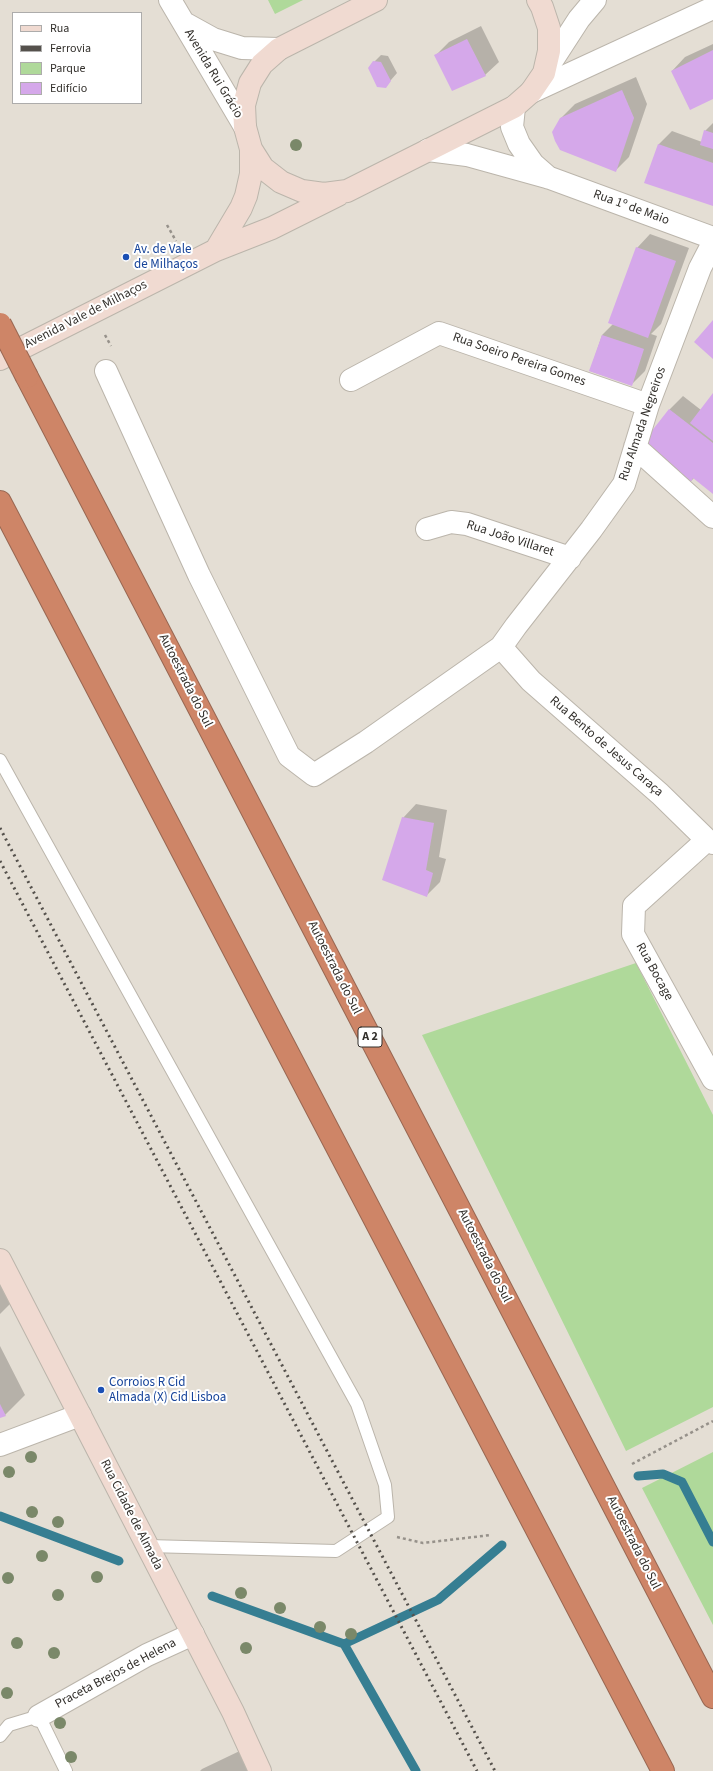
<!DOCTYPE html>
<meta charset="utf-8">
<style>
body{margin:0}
#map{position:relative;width:713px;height:1771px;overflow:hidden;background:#e4ded4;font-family:"Source Sans 3",sans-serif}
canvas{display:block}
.legend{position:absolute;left:12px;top:12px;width:130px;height:92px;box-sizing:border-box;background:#fff;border:1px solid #adacab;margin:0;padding:5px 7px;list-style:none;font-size:12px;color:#33302c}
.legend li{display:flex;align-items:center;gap:8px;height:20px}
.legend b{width:20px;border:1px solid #adacab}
</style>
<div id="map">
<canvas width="713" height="1771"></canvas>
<ul class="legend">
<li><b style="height:5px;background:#f0dad1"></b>Rua</li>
<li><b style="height:5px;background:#55514c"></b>Ferrovia</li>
<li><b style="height:11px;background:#afd99a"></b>Parque</li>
<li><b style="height:11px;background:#d5a8ea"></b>Edifício</li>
</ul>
</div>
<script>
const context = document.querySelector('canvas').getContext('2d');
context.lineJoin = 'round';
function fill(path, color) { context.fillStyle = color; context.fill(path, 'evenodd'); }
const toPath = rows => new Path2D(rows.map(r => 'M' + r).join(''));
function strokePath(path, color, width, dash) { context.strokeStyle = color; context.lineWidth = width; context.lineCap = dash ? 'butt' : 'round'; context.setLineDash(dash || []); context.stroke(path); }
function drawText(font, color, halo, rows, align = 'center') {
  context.font = font + ' "Source Sans 3",sans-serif'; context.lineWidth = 4; context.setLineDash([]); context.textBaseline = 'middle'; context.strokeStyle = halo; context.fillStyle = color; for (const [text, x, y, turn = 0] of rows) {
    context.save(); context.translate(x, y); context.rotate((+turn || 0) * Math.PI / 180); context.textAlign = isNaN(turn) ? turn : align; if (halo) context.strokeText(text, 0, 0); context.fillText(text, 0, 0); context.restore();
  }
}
const green = toPath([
 [268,0,303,0,275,14],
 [636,963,713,1115,713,1407,626,1451,422,1035],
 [713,1452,713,1625,642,1488]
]);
const shadow = toPath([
 [481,26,499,62,485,75,436,55,449,42],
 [713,44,713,98,672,71,685,57],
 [381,55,388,56,397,73,385,87,374,62],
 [636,77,647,104,629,157,615,171,561,118,575,104],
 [713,123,713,205,658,145,672,131,702,142,705,131],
 [650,234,689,248,661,324,651,334,657,336,645,371,631,385,590,371,602,335,613,324,637,248],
 [713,395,713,492,694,478,689,483,641,446,670,409,683,396,701,410],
 [416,804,447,810,439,857,446,859,440,882,426,896,403,818],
 [0,1265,16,1298,0,1314],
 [0,1346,25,1395,5,1415,0,1417],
 [248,1747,259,1771,200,1771,202,1769]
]);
const stream = toPath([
 [638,1476,663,1474,682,1482,713,1542],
 [0,1516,119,1561],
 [212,1596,344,1644,416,1771],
 [344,1644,438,1600,502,1545]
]);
const building = toPath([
 [467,39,486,76,452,91,434,55],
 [713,50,713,99,690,110,671,71],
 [373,61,381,62,391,81,386,88,377,87,368,68],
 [622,90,634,118,616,172,560,150,555,141,552,132,560,118],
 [704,130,713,133,713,149,700,145],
 [658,144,713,163,713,206,644,183],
 [636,247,676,261,648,338,608,323],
 [713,320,713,359,694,342],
 [602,335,644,349,632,386,589,371],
 [713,393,713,441,690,423],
 [669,409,713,443,713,494,693,478,689,485,640,446],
 [402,817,434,823,426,870,433,873,427,897,382,880],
 [0,1404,6,1416,0,1418]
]);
const path = toPath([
 [167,225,176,241],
 [105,335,111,346],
 [632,1464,713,1421],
 [397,1537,423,1543,491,1535]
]);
const service = toPath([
 [0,760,357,1404,385,1485,388,1517,336,1551,148,1546],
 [0,1736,9,1725,39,1716,66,1771]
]);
const minor = toPath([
 [531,92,713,8],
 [106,371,199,575,289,756,314,775,366,742,501,647,516,626,591,530,624,484,648,405,700,268,713,243],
 [351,380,439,333,648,405],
 [635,447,713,517],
 [427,529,451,522,467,524,570,558],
 [501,647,531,681,660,794,707,840,713,843],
 [707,840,634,906,633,934,713,1079],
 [39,1716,147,1655,193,1634]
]);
const tertiary = toPath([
 [170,0,245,127],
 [184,23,213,39,242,48,279,49],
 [544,73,579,19,595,0],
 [514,107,512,127,519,144,533,164,549,178],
 [428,150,467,155,550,178,713,238],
 [0,1445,80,1415]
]);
const secondary = toPath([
 [376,0,279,49,262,64,250,83,244,105,245,127,251,149,263,168,281,182,302,191,324,194,347,191,514,107,531,92,544,73,549,51,549,28,542,7,538,0],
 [216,250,241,208,246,196,251,174,251,149],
 [0,359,216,250,272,228,338,195],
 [0,1260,233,1712,260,1771]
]);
const motorway = toPath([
 [27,377,713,1697],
 [0,502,663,1771]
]);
const rail = toPath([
 [0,828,495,1771],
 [0,861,477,1771]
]);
const motorwayBridge = toPath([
 [0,324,27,377]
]);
const trees = [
 [296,145],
 [31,1457],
 [9,1472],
 [32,1512],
 [58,1522],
 [42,1556],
 [97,1577],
 [8,1578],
 [241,1593],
 [58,1595],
 [280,1608],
 [320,1627],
 [351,1634],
 [17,1643],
 [246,1648],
 [54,1653],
 [7,1693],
 [60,1723],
 [71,1757]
];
const markers = [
 [126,257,4,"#1a4fb4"],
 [101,1390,4,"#1a4fb4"]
];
const shields = [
 [370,1037,24]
];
const shieldNames = [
 ["A 2",370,1037]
];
const streetNames = [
 ["Avenida Rui Grácio",213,74,59],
 ["Rua 1º de Maio",631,208,20],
 ["Avenida Vale de Milhaços",86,315,-27],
 ["Rua Soeiro Pereira Gomes",519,360,19],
 ["Rua Almada Negreiros",643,424,-71],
 ["Rua João Villaret",510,539,18],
 ["Autoestrada do Sul",185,681,63],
 ["Rua Bento de Jesus Caraça",606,747,41],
 ["Autoestrada do Sul",334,968,63],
 ["Rua Bocage",654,972,61],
 ["Autoestrada do Sul",484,1256,63],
 ["Rua Cidade de Almada",131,1515,63],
 ["Autoestrada do Sul",633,1543,63],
 ["Praceta Brejos de Helena",116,1674,-28]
];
const transitNames = [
 ["Av. de Vale",134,250],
 ["de Milhaços",134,265],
 ["Corroios R Cid",109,1383],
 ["Almada (X) Cid Lisboa",109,1398]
];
fill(green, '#afd99a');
fill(shadow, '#0003');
strokePath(stream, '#367e92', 9);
fill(building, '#d5a8ea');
strokePath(service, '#bbb5ab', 14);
strokePath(minor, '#bbb5ab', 24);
strokePath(tertiary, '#bbb5ab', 24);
strokePath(secondary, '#bbb5ab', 24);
strokePath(motorway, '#986752', 24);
strokePath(path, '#96918a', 2.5, [3, 3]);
strokePath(service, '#fff', 12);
strokePath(minor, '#fff', 22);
strokePath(tertiary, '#fff', 22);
strokePath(secondary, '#f0dad1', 22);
strokePath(motorway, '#ce8567', 22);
strokePath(rail, '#55514c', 3, [2, 4]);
strokePath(motorwayBridge, '#986752', 24, []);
strokePath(motorwayBridge, '#ce8567', 22);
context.fillStyle = '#7a8869';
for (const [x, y] of trees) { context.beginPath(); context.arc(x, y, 6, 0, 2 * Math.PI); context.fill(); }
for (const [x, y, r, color] of markers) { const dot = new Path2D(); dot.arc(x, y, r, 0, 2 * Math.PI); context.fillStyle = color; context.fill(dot); strokePath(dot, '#fff', 1.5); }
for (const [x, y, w] of shields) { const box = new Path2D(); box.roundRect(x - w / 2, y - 10, w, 20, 3); context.fillStyle = '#fff'; context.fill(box); strokePath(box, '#33302c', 1); }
drawText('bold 12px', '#33302c', null, shieldNames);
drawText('13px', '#33302c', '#fff', streetNames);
drawText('13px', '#164399', '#fff', transitNames, 'left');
</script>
